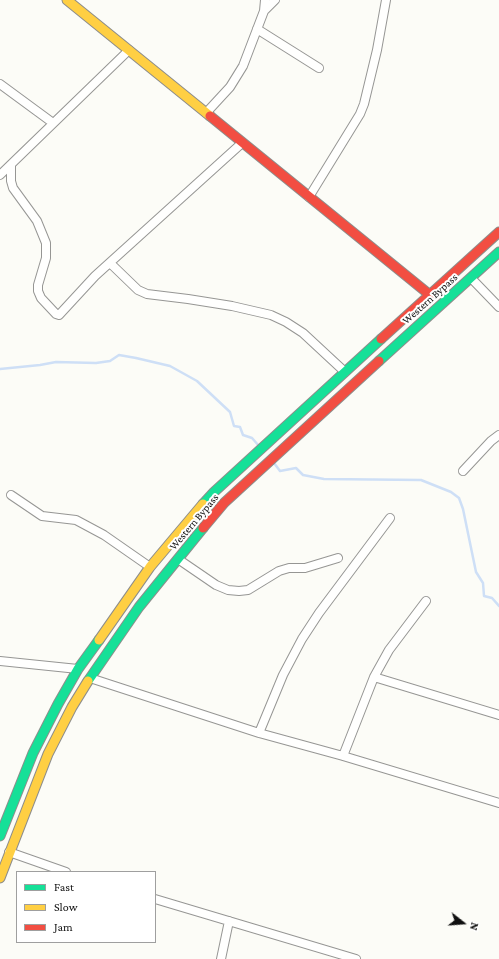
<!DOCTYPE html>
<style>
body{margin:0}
#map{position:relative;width:499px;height:959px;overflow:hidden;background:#fcfcf7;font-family:"Crimson Pro",serif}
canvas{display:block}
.legend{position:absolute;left:16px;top:871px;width:140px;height:72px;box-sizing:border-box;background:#fff;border:1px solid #9f9f9f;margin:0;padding:5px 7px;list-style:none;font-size:12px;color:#101010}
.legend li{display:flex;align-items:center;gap:8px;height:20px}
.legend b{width:20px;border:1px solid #9f9f9f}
.north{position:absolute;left:443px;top:903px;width:40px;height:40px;-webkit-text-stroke:3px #fff;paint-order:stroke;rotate:107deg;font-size:11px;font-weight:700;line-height:16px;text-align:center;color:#101010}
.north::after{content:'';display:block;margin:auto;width:14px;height:18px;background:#101010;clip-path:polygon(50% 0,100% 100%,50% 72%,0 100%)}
</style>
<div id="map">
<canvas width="499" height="959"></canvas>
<ul class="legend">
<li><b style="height:5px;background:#16e098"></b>Fast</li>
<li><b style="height:5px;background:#ffcf43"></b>Slow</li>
<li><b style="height:5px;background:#f24e42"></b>Jam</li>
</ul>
<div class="north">N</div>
</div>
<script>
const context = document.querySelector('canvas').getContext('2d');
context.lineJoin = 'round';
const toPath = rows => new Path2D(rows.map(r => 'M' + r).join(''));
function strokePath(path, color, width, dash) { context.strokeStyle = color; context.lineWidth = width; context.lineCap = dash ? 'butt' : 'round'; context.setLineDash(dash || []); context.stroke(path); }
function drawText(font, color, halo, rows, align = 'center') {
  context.font = font + ' "Crimson Pro",serif'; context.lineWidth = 4; context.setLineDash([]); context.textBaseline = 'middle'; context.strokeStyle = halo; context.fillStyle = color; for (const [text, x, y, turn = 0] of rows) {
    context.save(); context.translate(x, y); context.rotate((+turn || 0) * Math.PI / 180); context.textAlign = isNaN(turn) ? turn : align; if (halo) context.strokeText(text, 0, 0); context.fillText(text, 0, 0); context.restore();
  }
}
const stream = toPath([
 [0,369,40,365,56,362,96,363,110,361,119,355,136,358,170,366,197,381,230,412,234,426,240,427,243,435,252,438,259,446],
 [274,463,280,471,296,468,303,475,324,479,421,480,451,492,459,498,463,509,476,572,483,583,484,596,492,598,499,606]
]);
const street = toPath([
 [264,11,275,0],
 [257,29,319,68],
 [0,84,53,123],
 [206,113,230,87,243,66,264,11,265,0],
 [11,165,11,181,13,188,37,221,46,243,46,258,38,285,38,291,41,298,56,314,59,315,95,276,242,143],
 [0,175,129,50],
 [309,197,360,114,364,104,377,50,386,0],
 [110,263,138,290,147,294,188,299,232,306,271,315,286,322,303,333,345,372],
 [471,278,499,307],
 [463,471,491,441,499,435],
 [11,495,42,516,76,520,104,535,150,567],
 [178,559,216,585,228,590,239,591,248,590,279,571,289,568,305,568,338,558],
 [0,661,78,669],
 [374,677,499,715],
 [90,678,259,733,343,756,499,803],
 [259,733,283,675,302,639,319,613,390,518],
 [343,756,374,677,389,650,426,601],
 [9,852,66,872],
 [155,899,356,959],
 [221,959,229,921]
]);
const fast = toPath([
 [379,361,499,252],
 [203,504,214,492,381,339],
 [88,681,139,607,203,528],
 [0,836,33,753,58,704,78,669,99,640]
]);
const slow = toPath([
 [67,0,210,116],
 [99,640,150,567,203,504],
 [0,878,48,754,72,707,88,681]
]);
const jam = toPath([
 [210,116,430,295],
 [381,339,499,232],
 [203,528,224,503,379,361]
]);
const streetNames = [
 ["Western Bypass",430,299,-42],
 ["Western Bypass",194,522,-50]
];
strokePath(stream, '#cedff6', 2.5);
strokePath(street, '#969694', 10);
strokePath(fast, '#8d8d8b', 11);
strokePath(slow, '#8d8d8b', 11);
strokePath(jam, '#8d8d8b', 11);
strokePath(street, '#fffffe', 8);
strokePath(fast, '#16e098', 9);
strokePath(slow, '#ffcf43', 9);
strokePath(jam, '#f24e42', 9);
drawText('11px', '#101010', '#fff', streetNames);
</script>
